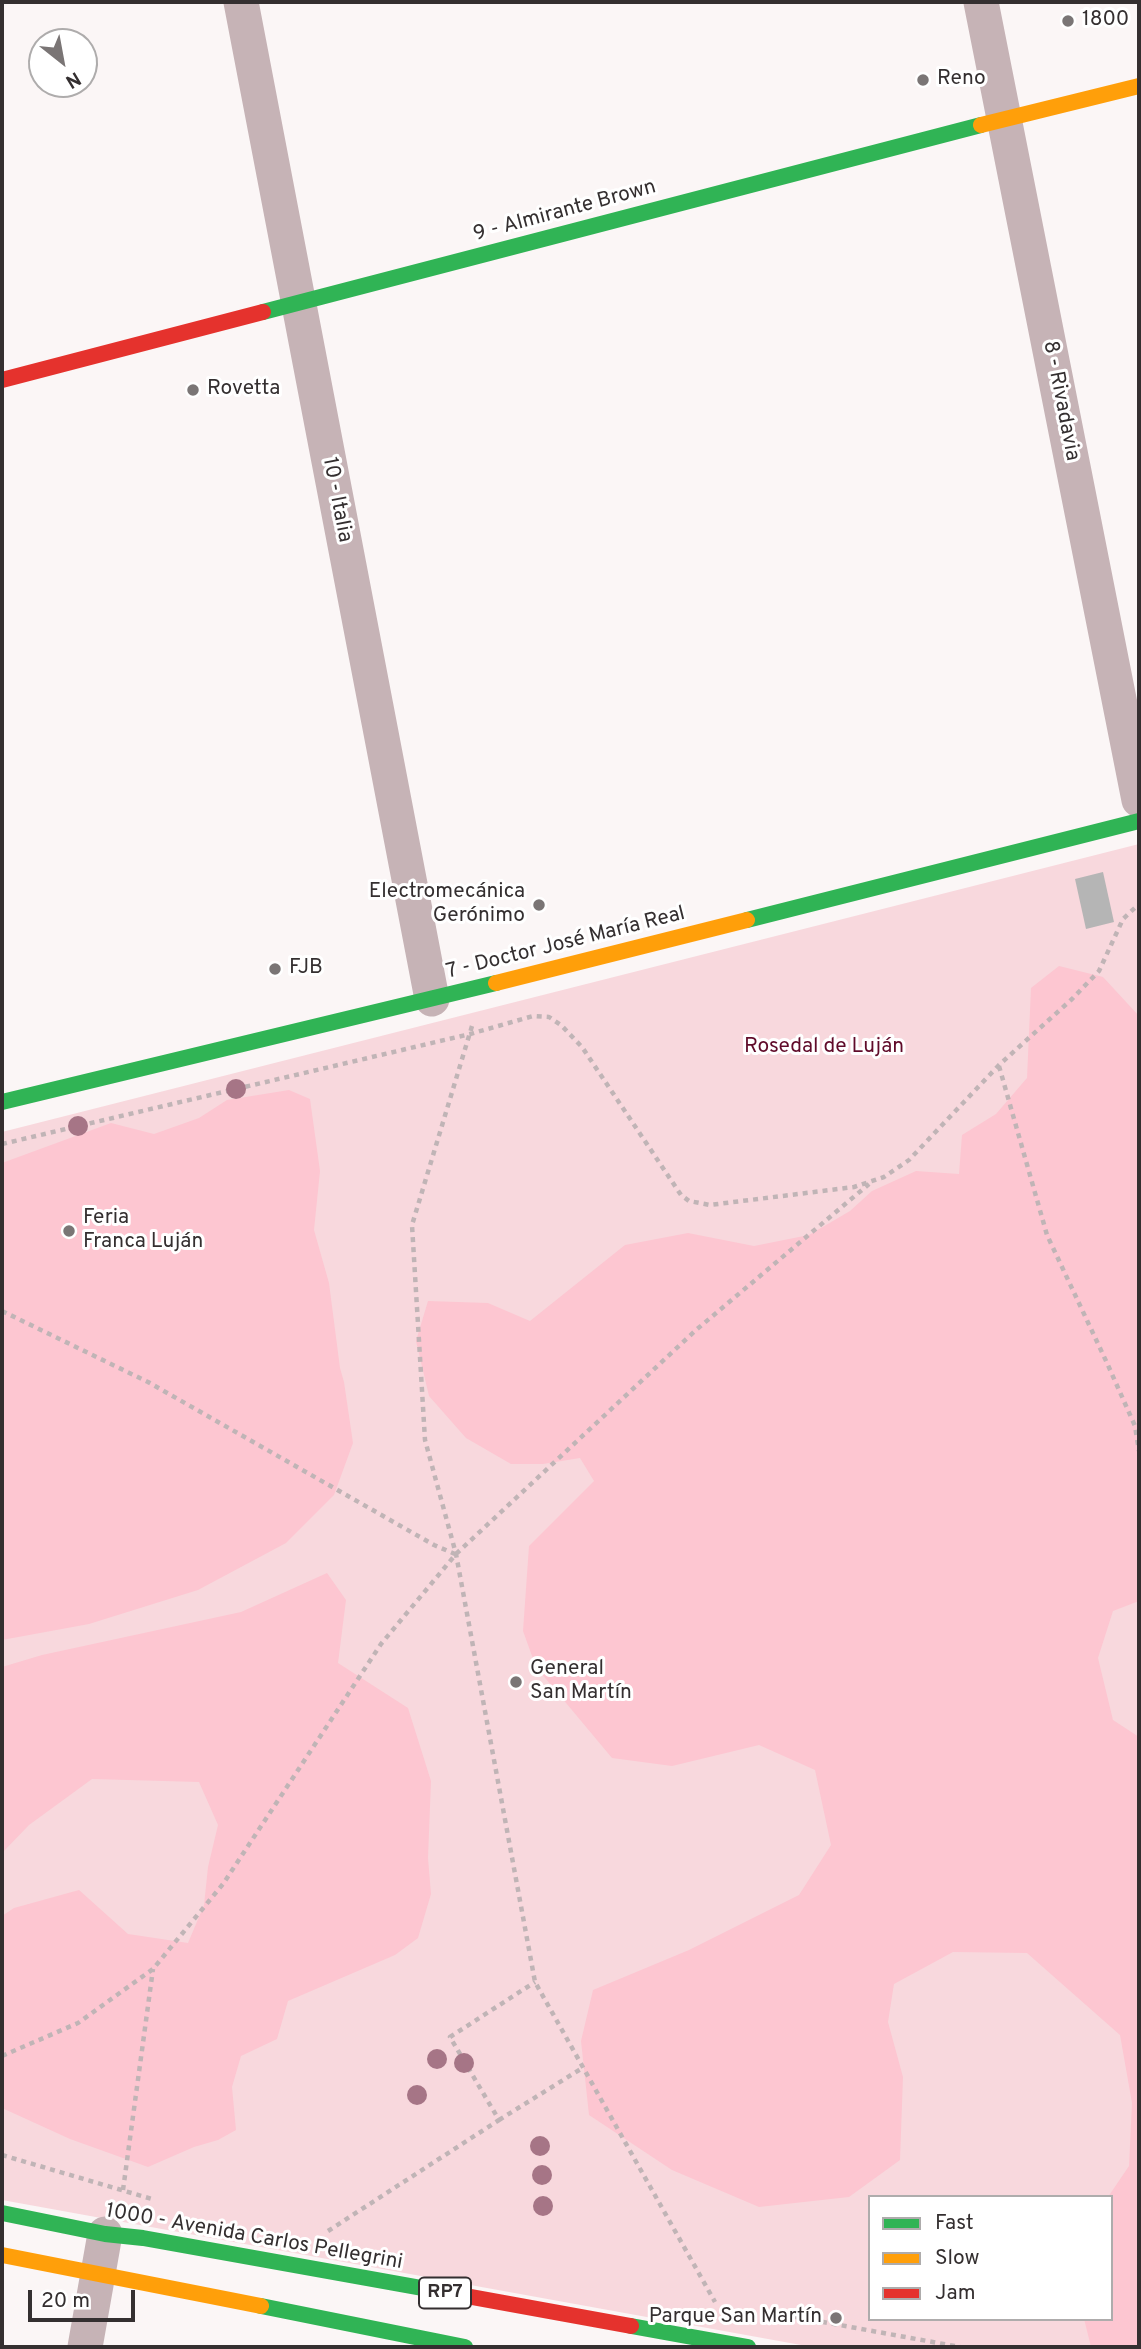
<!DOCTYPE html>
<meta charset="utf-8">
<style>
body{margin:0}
#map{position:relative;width:1141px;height:2349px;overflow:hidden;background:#fbf6f6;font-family:Overpass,sans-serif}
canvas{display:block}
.frame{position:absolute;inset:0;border:4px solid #342f30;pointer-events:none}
.legend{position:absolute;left:868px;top:2195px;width:245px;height:126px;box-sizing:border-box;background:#fff;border:2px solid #aeacac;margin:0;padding:9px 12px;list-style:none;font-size:21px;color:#342f30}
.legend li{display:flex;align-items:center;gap:14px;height:35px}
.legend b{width:35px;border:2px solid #aeacac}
.north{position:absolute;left:28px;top:28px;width:70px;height:70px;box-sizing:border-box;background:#fff;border:2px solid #aeacac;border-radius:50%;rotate:149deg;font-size:19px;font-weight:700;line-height:28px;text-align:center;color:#342f30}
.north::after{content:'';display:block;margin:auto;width:24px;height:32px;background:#7a7575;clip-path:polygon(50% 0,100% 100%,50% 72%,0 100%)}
.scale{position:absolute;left:28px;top:2290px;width:107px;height:32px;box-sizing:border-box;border:4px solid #342f30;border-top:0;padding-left:9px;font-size:21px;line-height:24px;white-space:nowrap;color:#342f30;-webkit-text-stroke:5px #fff;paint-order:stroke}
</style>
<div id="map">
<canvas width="1141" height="2349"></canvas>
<div class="frame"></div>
<ul class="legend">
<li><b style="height:9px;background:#30b455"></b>Fast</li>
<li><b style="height:9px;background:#ff9f0a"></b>Slow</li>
<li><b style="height:9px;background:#e5322d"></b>Jam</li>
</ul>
<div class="north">N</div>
<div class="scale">20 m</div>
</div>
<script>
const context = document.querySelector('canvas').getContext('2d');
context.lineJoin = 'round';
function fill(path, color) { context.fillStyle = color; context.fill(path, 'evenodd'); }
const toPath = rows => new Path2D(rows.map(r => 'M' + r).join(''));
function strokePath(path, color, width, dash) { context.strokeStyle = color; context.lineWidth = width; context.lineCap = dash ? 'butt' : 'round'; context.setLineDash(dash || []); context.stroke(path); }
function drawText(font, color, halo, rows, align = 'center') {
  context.font = font + ' Overpass,sans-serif'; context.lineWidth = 6; context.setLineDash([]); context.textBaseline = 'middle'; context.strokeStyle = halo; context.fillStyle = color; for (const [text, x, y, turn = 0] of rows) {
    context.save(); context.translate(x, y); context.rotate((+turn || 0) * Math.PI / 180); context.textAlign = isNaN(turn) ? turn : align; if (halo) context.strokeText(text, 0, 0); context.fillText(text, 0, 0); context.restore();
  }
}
const green = toPath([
 [1139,844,1139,2347,812,2347,2,2200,2,1132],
 [870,2197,1111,2197,1111,2319,870,2319]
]);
const forest = toPath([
 [1059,966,1103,977,1139,1016,1139,1601,1113,1611,1098,1658,1113,1720,1139,1737,1139,2347,1091,2347,1084,2319,1111,2319,1111,2197,1108,2197,1129,2166,1132,2103,1120,2035,1027,1953,953,1952,894,1984,888,2022,903,2077,900,2160,849,2197,759,2207,672,2170,589,2115,581,2041,593,1990,689,1950,799,1895,831,1845,815,1770,759,1745,672,1766,612,1758,536,1667,523,1631,529,1546,594,1481,580,1458,543,1464,511,1464,466,1438,429,1396,416,1341,428,1301,488,1303,530,1321,625,1245,688,1233,754,1246,809,1235,850,1211,872,1191,916,1171,959,1174,962,1135,996,1114,1027,1078,1031,988],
 [289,1090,310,1099,320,1171,314,1230,329,1283,340,1368,344,1382,353,1443,334,1495,286,1543,198,1590,89,1624,2,1640,2,1163,111,1123,154,1134,199,1118,227,1100],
 [327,1573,346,1600,338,1663,408,1708,431,1781,428,1858,431,1894,418,1938,395,1955,288,2001,277,2039,241,2056,232,2087,236,2130,218,2140,194,2147,148,2167,70,2139,2,2108,2,1916,14,1908,79,1890,128,1934,188,1943,204,1905,208,1867,218,1825,199,1782,92,1779,29,1825,2,1853,2,1667,42,1655,241,1612]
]);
const building = toPath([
 [1103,872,1114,922,1086,929,1075,879]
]);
const path = toPath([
 [472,1026,412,1225,425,1440,456,1554,535,1982,715,2302],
 [999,1066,1047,1235,1107,1363,1135,1426,1139,1451],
 [2,1144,470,1034,533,1016,549,1017,561,1025,582,1047,681,1195,689,1201,710,1205,854,1187,884,1177,909,1160,999,1065,1072,999,1099,971,1123,919,1139,904],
 [2,1311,148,1382,434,1545,455,1554],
 [2,2056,78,2023,153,1969,223,1884,381,1644,456,1554,696,1330,869,1184],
 [499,2120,584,2067],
 [2,2155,152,2199],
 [123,2190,153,1969],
 [328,2231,499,2120,450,2037,535,1982],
 [763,2311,960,2347]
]);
const street = toPath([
 [241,2,432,999],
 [981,2,1139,800],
 [85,2347,105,2234]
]);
const fast = toPath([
 [263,312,981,125],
 [747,920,1139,821],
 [2,1102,496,983],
 [2,2213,105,2234,143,2238,433,2290],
 [261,2306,465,2347],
 [631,2326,748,2347]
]);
const slow = toPath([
 [981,125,1139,86],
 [496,983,747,920],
 [2,2255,261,2306]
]);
const jam = toPath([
 [2,380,263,312],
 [433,2290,631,2326]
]);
const trees = [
 [236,1089],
 [78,1126],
 [437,2059],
 [464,2063],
 [417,2095],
 [540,2146],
 [542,2175],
 [543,2206]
];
const markers = [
 [1068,21,7,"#7a7575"],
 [923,80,7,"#7a7575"],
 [193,390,7,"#7a7575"],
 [539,905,7,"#7a7575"],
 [275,969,7,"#7a7575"],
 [69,1231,7,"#7a7575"],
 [516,1682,7,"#7a7575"],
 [836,2318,7,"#7a7575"]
];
const shields = [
 [445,2293,52]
];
const shieldNames = [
 ["RP7",445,2293]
];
const poiNames = [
 ["1800",1082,21],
 ["Reno",937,80],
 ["Rovetta",207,390],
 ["Electromecánica",525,893,"right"],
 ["Gerónimo",525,917,"right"],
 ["FJB",289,969],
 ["Feria",83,1219],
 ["Franca Luján",83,1243],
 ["General",530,1670],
 ["San Martín",530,1694],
 ["Parque San Martín",822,2318,"right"]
];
const streetNames = [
 ["9 - Almirante Brown",565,212,-15],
 ["8 - Rivadavia",1060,401,79],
 ["10 - Italia",336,500,79],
 ["7 - Doctor José María Real",566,944,-14],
 ["1000 - Avenida Carlos Pellegrini",254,2238,10]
];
const parkNames = [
 ["Rosedal de Luján",824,1048]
];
fill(green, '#f8d8dd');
fill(forest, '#fdc6d1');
fill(building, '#b5b5b5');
strokePath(path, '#c0b4b6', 4.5, [5, 5]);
strokePath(street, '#c6b3b6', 35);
strokePath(fast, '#30b455', 16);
strokePath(slow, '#ff9f0a', 16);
strokePath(jam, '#e5322d', 16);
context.fillStyle = '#a67586';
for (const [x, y] of trees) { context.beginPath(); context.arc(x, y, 10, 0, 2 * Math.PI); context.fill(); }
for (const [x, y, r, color] of markers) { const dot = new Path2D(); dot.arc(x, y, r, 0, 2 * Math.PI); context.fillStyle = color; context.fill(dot); strokePath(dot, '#fff', 2.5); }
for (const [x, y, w] of shields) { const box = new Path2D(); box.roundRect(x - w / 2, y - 15.5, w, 31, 5); context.fillStyle = '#fff'; context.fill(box); strokePath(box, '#342f30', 2); }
drawText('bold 19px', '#342f30', null, shieldNames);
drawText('21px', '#342f30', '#fff', poiNames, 'left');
drawText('21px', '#342f30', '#fff', streetNames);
drawText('21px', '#600b2a', '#fff', parkNames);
</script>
